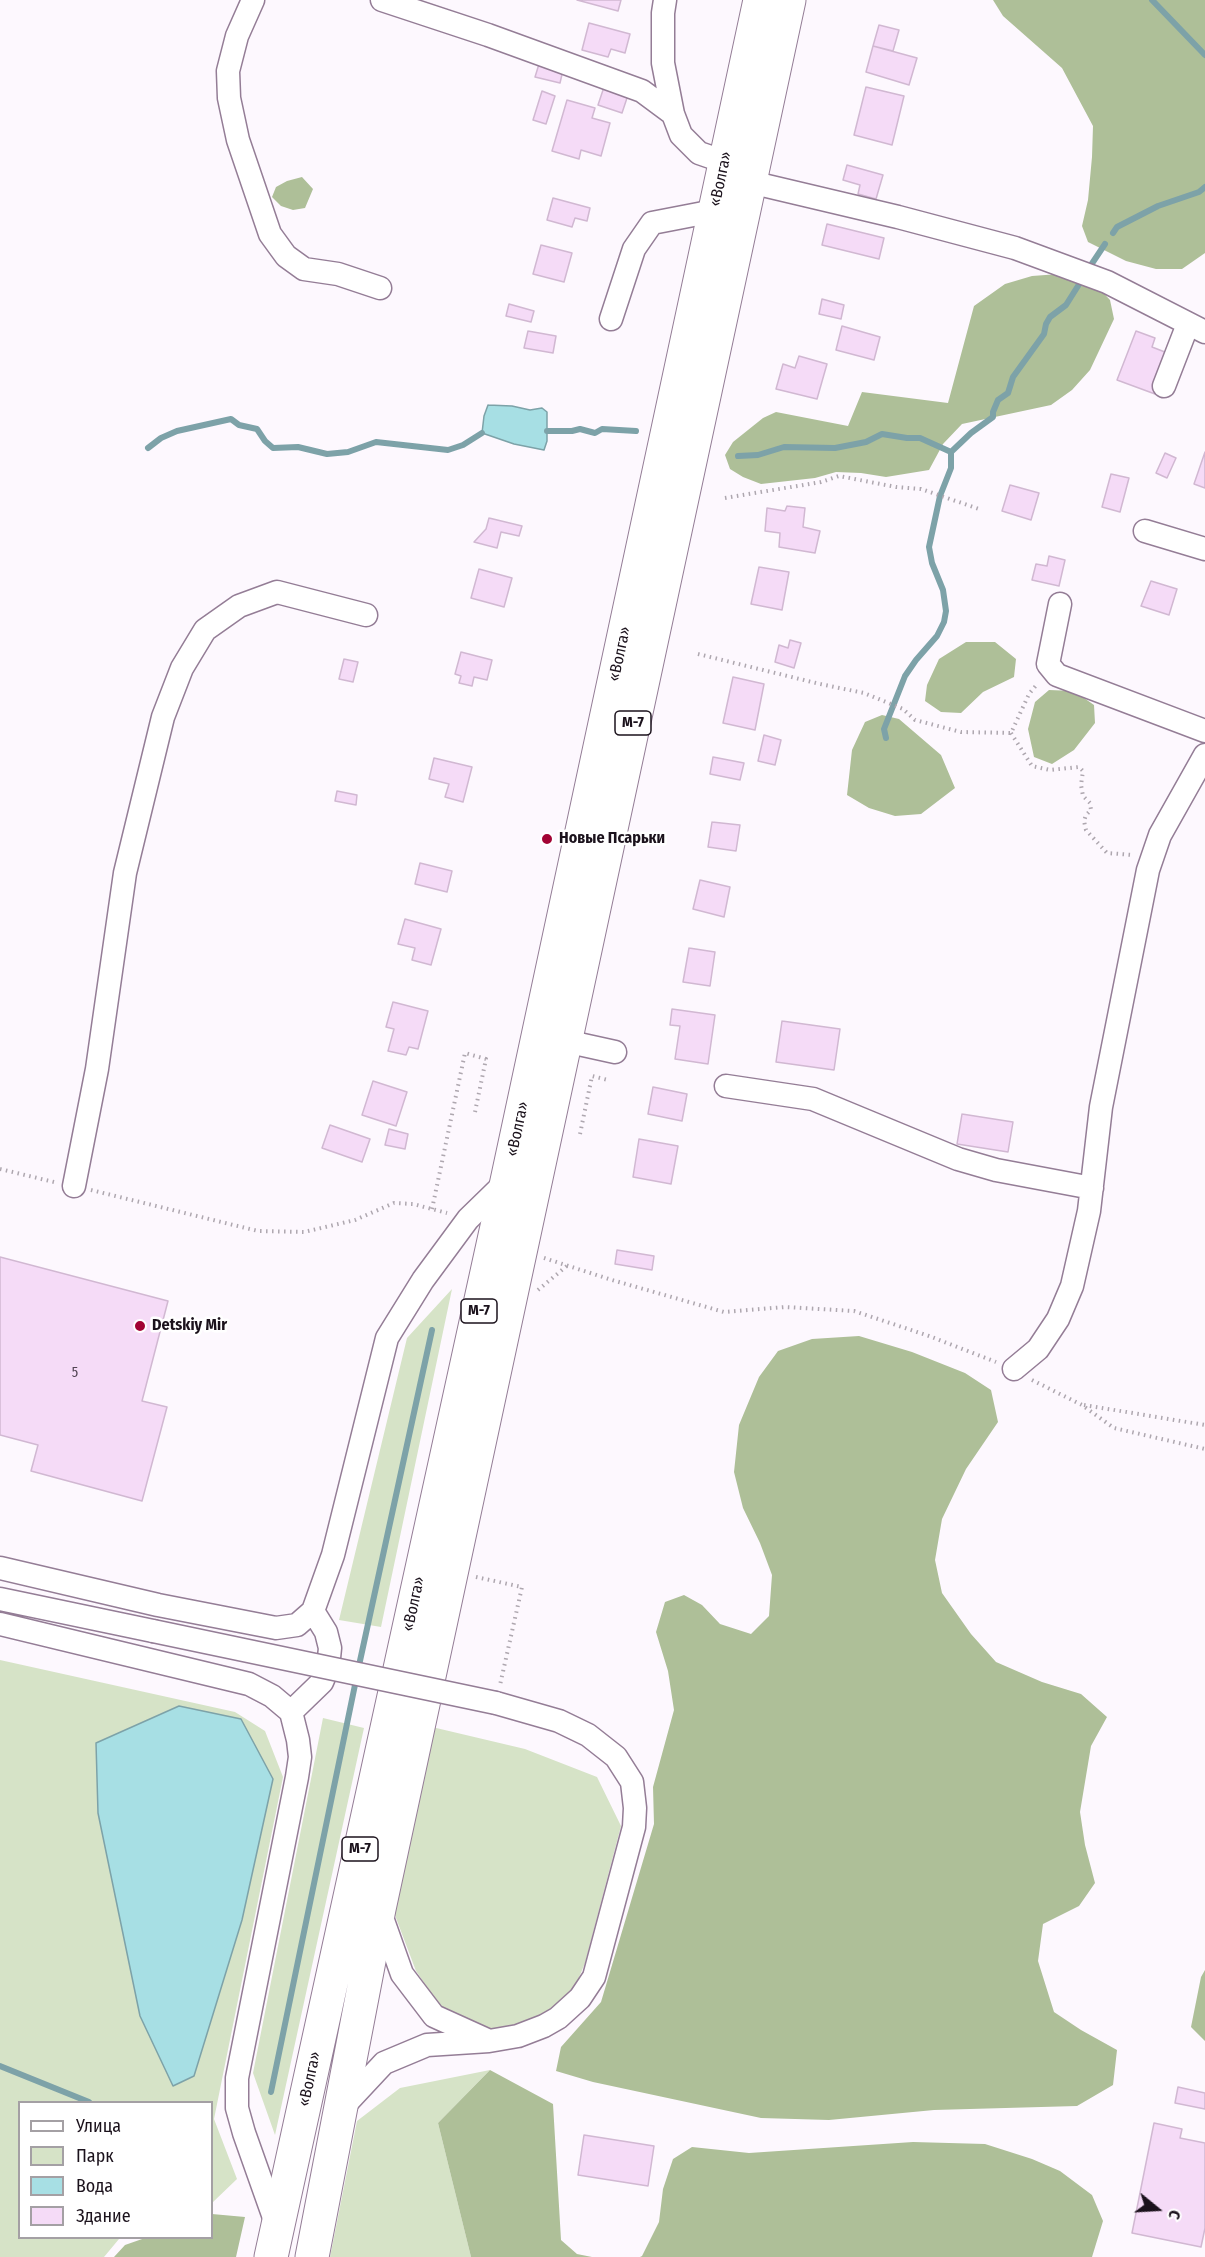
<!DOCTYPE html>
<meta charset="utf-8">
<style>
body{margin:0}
#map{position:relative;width:1205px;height:2257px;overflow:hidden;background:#fdf8fe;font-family:"Fira Sans Condensed",sans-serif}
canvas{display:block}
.legend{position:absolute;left:18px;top:2101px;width:195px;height:138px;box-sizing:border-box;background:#fff;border:2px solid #a4a0a4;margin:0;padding:8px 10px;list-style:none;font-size:18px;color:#1b121c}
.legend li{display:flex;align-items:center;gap:12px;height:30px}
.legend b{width:30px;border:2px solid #a4a0a4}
.north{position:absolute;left:1127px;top:2179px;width:60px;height:60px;-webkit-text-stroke:4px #fff;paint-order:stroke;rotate:108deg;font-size:16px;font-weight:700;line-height:24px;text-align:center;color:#1b121c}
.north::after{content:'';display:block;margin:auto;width:21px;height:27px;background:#1b121c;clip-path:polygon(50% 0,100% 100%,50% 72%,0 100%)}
</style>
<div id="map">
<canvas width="1205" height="2257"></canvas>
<ul class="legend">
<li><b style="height:8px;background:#fff"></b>Улица</li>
<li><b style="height:16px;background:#d6e3c7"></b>Парк</li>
<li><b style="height:16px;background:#a7dfe4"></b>Вода</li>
<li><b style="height:16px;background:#f5dbf7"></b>Здание</li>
</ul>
<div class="north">С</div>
</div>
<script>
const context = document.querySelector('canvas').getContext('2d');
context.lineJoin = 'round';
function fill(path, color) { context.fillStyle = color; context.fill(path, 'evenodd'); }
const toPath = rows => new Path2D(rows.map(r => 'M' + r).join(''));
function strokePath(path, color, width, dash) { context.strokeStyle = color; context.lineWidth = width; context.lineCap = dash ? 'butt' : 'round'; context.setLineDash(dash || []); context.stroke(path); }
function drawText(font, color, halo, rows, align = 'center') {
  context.font = font + ' "Fira Sans Condensed",sans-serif'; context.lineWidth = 5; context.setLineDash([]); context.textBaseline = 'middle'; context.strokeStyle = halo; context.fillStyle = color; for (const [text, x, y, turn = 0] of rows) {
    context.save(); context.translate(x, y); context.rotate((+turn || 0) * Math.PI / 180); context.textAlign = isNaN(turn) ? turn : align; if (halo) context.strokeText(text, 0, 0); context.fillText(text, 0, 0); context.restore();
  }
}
const green = toPath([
 [452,1289,381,1627,339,1620,407,1338],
 [0,1660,235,1712,265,1731,283,1777,214,2119,237,2179,212,2203,212,2102,20,2102,20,2238,123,2238,119,2239,104,2257,0,2257],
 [323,1718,364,1728,275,2135,253,2073],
 [432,1727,525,1749,597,1777,621,1826,585,1963,575,1987,543,2019,490,2031,442,2009,416,1971,393,1910],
 [490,2070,438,2123,471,2257,330,2257,357,2121,400,2088]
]);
const forest = toPath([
 [993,0,1205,0,1205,253,1182,269,1156,269,1126,261,1088,242,1082,226,1088,200,1092,157,1093,126,1062,68,1003,16],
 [302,177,313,189,305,208,293,210,281,206,272,197,276,187,287,181],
 [1059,274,1099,288,1110,300,1114,319,1090,370,1072,390,1051,405,962,424,943,444,929,470,886,477,861,473,836,472,815,478,761,484,743,477,730,469,725,455,733,442,763,418,776,412,848,426,862,392,948,403,974,306,1005,284,1032,276],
 [966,642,995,642,1016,659,1014,677,983,692,961,713,941,712,925,701,927,685,939,659],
 [1049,690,1074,691,1094,705,1095,723,1074,750,1052,764,1034,757,1028,729,1035,702],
 [882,715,899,719,941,755,955,788,921,814,895,816,869,808,847,795,852,750,865,722],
 [859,1336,912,1352,965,1373,991,1390,998,1422,966,1469,942,1519,935,1560,942,1593,971,1634,996,1662,1042,1682,1081,1694,1107,1717,1091,1746,1080,1812,1085,1845,1095,1883,1079,1906,1043,1924,1038,1961,1054,2012,1081,2030,1117,2050,1113,2085,1077,2106,934,2110,829,2120,761,2118,593,2082,556,2071,561,2047,601,2002,654,1824,653,1787,674,1710,668,1671,656,1632,665,1602,684,1595,702,1605,720,1624,751,1634,769,1616,772,1575,760,1543,743,1508,734,1472,739,1425,759,1377,778,1351,812,1339],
 [1205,1970,1205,2041,1191,2027,1201,1977],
 [490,2070,553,2104,561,2240,577,2254,592,2257,471,2257,438,2123],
 [913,2142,985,2144,1032,2159,1060,2171,1092,2195,1103,2221,1092,2257,640,2257,642,2256,659,2222,663,2189,673,2159,692,2147,749,2153],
 [212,2214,245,2217,236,2257,114,2257,125,2245,145,2238,212,2238]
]);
const water = toPath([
 [488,405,512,406,530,410,542,408,547,412,547,441,544,450,514,444,482,433,484,416,488,405],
 [179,1706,241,1719,273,1779,242,1920,194,2076,173,2086,140,2016,98,1813,96,1743,179,1706]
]);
const stream = toPath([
 [1152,0,1205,55],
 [1113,233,1117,227,1158,206,1199,192,1205,187],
 [1089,268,1105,244],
 [547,431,572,431,580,429,595,433,602,429,636,431],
 [148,448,161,438,177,431,231,419,239,425,257,429,265,441,273,448,298,447,327,454,348,452,376,442,448,450,463,445,482,433],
 [951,452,971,433,993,417,993,412,998,400,1008,393,1013,377,1044,334,1046,324,1050,317,1066,305,1083,278],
 [738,456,758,455,784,447,835,448,866,442,882,434,907,438,920,438,951,452,951,468,940,496,929,547,932,563,943,590,946,611,944,622,937,636,916,660,905,676,884,729,886,738],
 [358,1670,432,1330],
 [0,2066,89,2102],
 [271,2092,356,1680]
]);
const building = toPath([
 [577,0,621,0,618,11,577,0],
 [589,23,630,34,625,53,611,49,608,57,582,50,589,23],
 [879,25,899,30,893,51,873,46,879,25],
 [873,46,917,58,909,85,866,72,873,46],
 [539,64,563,70,560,83,535,77,539,64],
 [605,84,629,92,622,113,598,105,605,84],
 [866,87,904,96,892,145,854,135,866,87],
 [542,91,555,96,546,124,533,120,542,91],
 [567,100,595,108,592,118,610,123,601,156,581,150,579,159,552,151,567,100],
 [847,165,883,175,876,199,858,194,860,185,843,180,847,165],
 [553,198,590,208,587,221,575,218,572,227,547,220,553,198],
 [827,224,884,238,879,259,822,245,827,224],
 [541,245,572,253,564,282,533,274,541,245],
 [822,299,844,305,841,319,819,314,822,299],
 [509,304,534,311,531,322,506,316,509,304],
 [842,326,880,337,874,360,836,350,842,326],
 [528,331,556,336,553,353,524,348,528,331],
 [1136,331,1155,338,1152,347,1170,354,1155,394,1117,380,1136,331],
 [799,356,827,364,817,399,776,389,783,364,795,368,799,356],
 [1205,452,1205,488,1194,484,1205,452],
 [1165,453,1176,458,1167,478,1156,473,1165,453],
 [1111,474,1129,478,1120,512,1102,507,1111,474],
 [1010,485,1039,493,1031,520,1002,511,1010,485],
 [787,506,805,508,803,527,820,531,815,553,779,547,780,533,765,531,767,508,785,511,787,506],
 [489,518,522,526,519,536,501,532,497,548,474,542,486,529,489,518],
 [1049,556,1065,560,1059,586,1032,580,1036,564,1047,566,1049,556],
 [759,567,789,572,782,610,751,604,759,567],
 [479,569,512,578,504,607,471,598,479,569],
 [1151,581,1177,589,1169,615,1141,606,1151,581],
 [790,640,801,643,794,668,775,662,779,645,788,648,790,640],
 [461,652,492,660,487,680,474,677,472,686,459,683,461,676,455,674,461,652],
 [344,659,358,662,353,682,339,679,344,659],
 [733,677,764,684,755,730,723,723,733,677],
 [764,735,781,740,775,765,758,761,764,735],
 [713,757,744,763,740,780,710,774,713,757],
 [434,758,472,767,463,802,445,797,449,784,429,779,434,758],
 [337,791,357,795,356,805,335,801,337,791],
 [712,822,740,825,736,851,708,847,712,822],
 [420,863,452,871,447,892,415,884,420,863],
 [700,880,730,887,724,917,693,909,700,880],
 [405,919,441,929,431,965,412,960,415,948,398,944,405,919],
 [689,948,715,952,710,986,683,982,689,948],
 [393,1002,428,1011,418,1049,409,1047,406,1055,388,1051,394,1029,386,1027,393,1002],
 [672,1009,715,1015,708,1064,675,1059,680,1026,670,1025,672,1009],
 [782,1021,840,1029,834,1070,776,1062,782,1021],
 [373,1081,407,1092,396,1126,362,1115,373,1081],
 [653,1087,687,1094,682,1121,648,1114,653,1087],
 [962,1114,1013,1122,1008,1152,957,1144,962,1114],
 [330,1125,370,1139,362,1162,322,1148,330,1125],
 [389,1129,408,1134,405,1149,385,1145,389,1129],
 [639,1139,678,1146,671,1184,633,1177,639,1139],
 [617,1250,654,1256,652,1270,615,1264,617,1250],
 [0,1257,168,1301,142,1401,167,1407,142,1501,31,1471,38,1445,0,1435,0,1257],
 [1178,2087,1205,2093,1205,2109,1175,2103,1178,2087],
 [1154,2123,1182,2129,1180,2138,1205,2143,1205,2228,1201,2247,1132,2233,1154,2123],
 [584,2135,654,2146,648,2186,578,2175,584,2135]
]);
const path = toPath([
 [725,498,821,482,839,476,896,487,921,489,979,509],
 [698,654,820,684,864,693,903,709,915,720,961,732,1011,733,1029,694,1038,683],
 [1011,733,1032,766,1050,770,1079,767,1083,771,1081,785,1083,796,1090,803,1091,810,1086,815,1084,821,1086,830,1107,853,1133,855],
 [580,1134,592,1076,608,1080],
 [0,1169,54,1182],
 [91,1190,258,1231,304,1232,355,1220,394,1203,413,1204,447,1213],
 [432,1209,465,1053,486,1059,475,1112],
 [544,1258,612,1280,724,1312,785,1307,854,1311,929,1336,996,1362],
 [538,1290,568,1265],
 [1032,1380,1082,1405,1114,1428,1205,1449],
 [1084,1405,1205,1425],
 [476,1577,522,1587,500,1685]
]);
const minor = toPath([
 [253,0,237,36,228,71,229,98,238,140,270,234,286,256,304,269,338,274,380,288],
 [382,0,488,35,642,91,673,114],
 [665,0,663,13,663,63,673,114,681,135,699,153,725,162],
 [750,182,898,217,1015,248,1107,282,1205,332],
 [611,319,634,249,652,223,714,211],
 [1164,386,1188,324],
 [1145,531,1205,549],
 [1060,604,1048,664,1057,675,1205,731],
 [565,1041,615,1052],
 [726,1086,813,1099,958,1159,996,1170,1092,1188],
 [74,1186,97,1069,125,873,163,717,182,668,205,630,239,606,277,592,366,615],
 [1014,1369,1038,1349,1058,1319,1072,1286,1089,1211,1101,1107,1148,870,1160,835,1205,755],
 [0,1568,158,1605,276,1628,297,1625,313,1611,333,1555,387,1338,423,1280,468,1219,506,1182],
 [0,1599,153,1631],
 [0,1624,249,1684,272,1696,291,1712,298,1740,300,1757,297,1777,237,2078,237,2108,244,2133,277,2226],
 [291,1712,322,1682,328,1668,330,1648,326,1632,313,1611],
 [380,1912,402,1974,434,2016,487,2040],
 [341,2109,384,2063,427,2045,489,2041,518,2036,544,2026,558,2018,580,1998,594,1977,634,1827,635,1808,632,1782,616,1757,588,1735,559,1721,496,1703]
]);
const highway = toPath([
 [271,2257,507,1181,760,0],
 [312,2257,379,1909,789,0]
]);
const minorBridge = toPath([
 [153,1631,496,1703]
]);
const markers = [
 [547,839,6,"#a20334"],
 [140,1326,6,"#a20334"]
];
const numberNames = [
 ["5",75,1373]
];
const shields = [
 [633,723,36],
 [479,1311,36],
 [360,1849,36]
];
const shieldNames = [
 ["М-7",633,723],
 ["М-7",479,1311],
 ["М-7",360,1849]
];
const streetNames = [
 ["«Волга»",721,179,-78],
 ["«Волга»",620,654,-78],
 ["«Волга»",518,1129,-78],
 ["«Волга»",414,1604,-78],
 ["«Волга»",310,2079,-78]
];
const poiNames = [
 ["Новые Псарьки",559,839],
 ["Detskiy Mir",152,1326]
];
fill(green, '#d6e3c7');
fill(forest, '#aebf98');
fill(water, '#a7dfe4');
strokePath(water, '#7da2a8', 1.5);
strokePath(stream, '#7da2a8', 6);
fill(building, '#f5dbf7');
strokePath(building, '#d1b8d2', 1.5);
strokePath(minor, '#947d96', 25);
strokePath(highway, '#947d96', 35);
strokePath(path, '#aea7af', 4, [1.5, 4.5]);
strokePath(minor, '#fff', 22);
strokePath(highway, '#fff', 33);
strokePath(minorBridge, '#947d96', 25, []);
strokePath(minorBridge, '#fff', 22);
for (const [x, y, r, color] of markers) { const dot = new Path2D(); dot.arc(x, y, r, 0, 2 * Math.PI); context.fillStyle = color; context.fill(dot); strokePath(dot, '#fff', 2); }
drawText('14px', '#524453', null, numberNames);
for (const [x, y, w] of shields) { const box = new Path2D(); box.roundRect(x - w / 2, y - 12, w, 24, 4.5); context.fillStyle = '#fff'; context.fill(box); strokePath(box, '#1b121c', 1.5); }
drawText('bold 15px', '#1b121c', null, shieldNames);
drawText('16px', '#1b121c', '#fff', streetNames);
drawText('bold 16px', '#1b121c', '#fff', poiNames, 'left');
</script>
